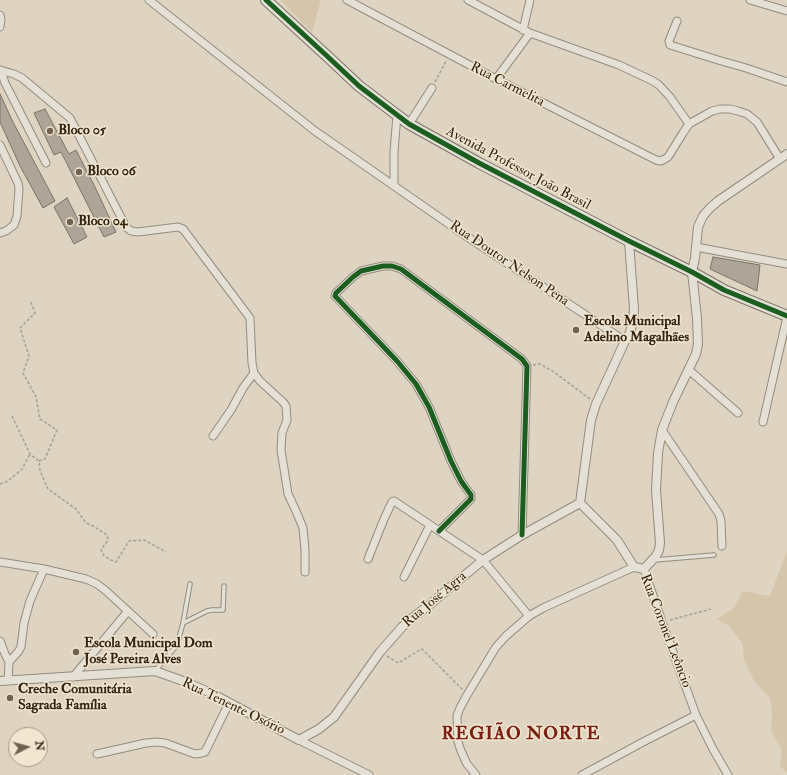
<!DOCTYPE html>
<meta charset="utf-8">
<style>
body{margin:0}
#map{position:relative;width:787px;height:775px;overflow:hidden;background:#ded4c1;font-family:"IM FELL Double Pica",serif}
canvas{display:block}
.north{position:absolute;left:8px;top:727px;width:40px;height:40px;box-sizing:border-box;background:#f1e6cf;border:1px solid #a69883;border-radius:50%;rotate:84deg;font-size:11px;font-weight:700;line-height:16px;text-align:center;color:#352412}
.north::after{content:'';display:block;margin:auto;width:14px;height:18px;background:#70624f;clip-path:polygon(50% 0,100% 100%,50% 72%,0 100%)}
</style>
<div id="map">
<canvas width="787" height="775"></canvas>
<div class="north">N</div>
</div>
<script>
const context = document.querySelector('canvas').getContext('2d');
context.lineJoin = 'round';
function fill(path, color) { context.fillStyle = color; context.fill(path, 'evenodd'); }
const toPath = rows => new Path2D(rows.map(r => 'M' + r).join(''));
function strokePath(path, color, width, dash) { context.strokeStyle = color; context.lineWidth = width; context.lineCap = dash ? 'butt' : 'round'; context.setLineDash(dash || []); context.stroke(path); }
function drawText(font, color, halo, rows, align = 'center') {
  context.font = font + ' "IM FELL Double Pica",serif'; context.lineWidth = 3; context.setLineDash([]); context.textBaseline = 'middle'; context.strokeStyle = halo; context.fillStyle = color; for (const [text, x, y, turn = 0] of rows) {
    context.save(); context.translate(x, y); context.rotate((+turn || 0) * Math.PI / 180); context.textAlign = isNaN(turn) ? turn : align; if (halo) context.strokeText(text, 0, 0); context.fillText(text, 0, 0); context.restore();
  }
}
const green = toPath([
 [280,0,321,0,312,32],
 [787,551,787,773,780,766,782,750,771,730,772,714,770,698,754,681,744,660,743,644,729,626,717,619,734,608,743,591,770,596]
]);
const building = toPath([
 [0,94,13,122,55,201,43,208,20,166,0,122,0,94],
 [45,109,69,154,76,150,95,187,116,232,104,237,61,152,54,155,34,113,45,109],
 [67,198,87,237,74,244,54,207,67,198],
 [713,257,760,265,757,291,710,269,713,257]
]);
const path = toPath([
 [435,82,446,61],
 [31,302,35,313,20,328,29,356,23,373,36,397,40,419,57,430,45,459,39,461,40,471,48,489,76,509,86,523,93,526,107,535,108,540,101,550,104,556,111,560,116,562,129,541,144,540,166,552],
 [533,365,540,364,554,372,590,399],
 [12,416,30,454,39,461],
 [0,484,8,481,22,469,30,454],
 [670,620,711,609],
 [387,656,398,663,422,649,463,690]
]);
const service = toPath([
 [655,560,714,555],
 [183,623,207,611,212,610,223,610,224,586],
 [155,671,177,645,179,638,183,623,190,584]
]);
const minor = toPath([
 [149,0,315,131,472,240,625,341],
 [347,0,496,79,656,160,661,161,668,157,683,133,689,124,712,111,720,109,730,109,738,111,747,114,757,122,780,159],
 [468,0,530,33,619,65,653,81,659,85,670,97,689,124],
 [750,0,787,11],
 [0,15,1,19,0,27],
 [677,21,669,41,670,45,718,60,746,68,787,82],
 [523,30,530,0],
 [0,70,14,74,22,78,70,118,126,227,131,231,138,232,178,227,183,229,250,318,252,363,254,373,260,381,283,402,286,406,287,420,282,433,281,450,288,494,296,511,303,528,305,550,305,572],
 [1,70,5,83,46,163],
 [496,79,530,33],
 [409,124,432,88],
 [0,145,18,183,19,189,17,216,14,225,6,231,0,233],
 [394,186,394,152,397,115],
 [696,247,787,264],
 [689,370,738,413],
 [763,422,787,317],
 [662,430,719,514,721,521,722,546],
 [213,436,231,410,243,388,254,373],
 [439,531,471,499,471,495,461,481,451,461,429,407,416,384,397,361,335,296,336,293,353,277,361,271,383,266,392,266,401,269,522,359,527,366,522,535],
 [368,559,384,519,392,502,394,501,483,560,529,616],
 [0,562,44,569,86,579,97,584,105,590,153,634],
 [644,569,662,622,696,715,713,749,728,775],
 [404,577,430,525],
 [0,641,5,654,9,662,8,681],
 [9,662,18,652,21,647,24,623,30,601,44,569],
 [73,677,128,611],
 [299,740,369,775],
 [97,754,146,743,157,742,165,743,195,754,202,753,205,752,229,703],
 [476,775,467,764,461,751,458,742,457,716,460,708,467,695,496,647,506,636,529,616,543,608,634,567],
 [582,775,643,742,696,715]
]);
const tertiary = toPath([
 [580,503,617,540,634,567,644,569,656,556,659,550,660,543,656,490,658,453,662,430,673,402,696,354,698,344,697,318,692,272,695,258,698,227,703,216,709,209,718,201,787,154],
 [580,503,591,420,596,404,625,341,629,335,633,322,634,309,629,241],
 [0,681,155,671,183,681,211,693,299,740,319,729,334,717,380,652,402,627,411,619,429,605,483,560,522,535,580,503]
]);
const secondary = toPath([
 [266,0,327,56,359,86,409,124,479,163,629,241,692,272,724,290,787,316]
]);
const cycleway = toPath([
 [266,0,327,56,359,86,409,124,479,163,629,241,692,272,724,290,787,316],
 [439,531,471,499,471,495,461,481,451,461,429,407,416,384,397,361,335,296,336,293,353,277,361,271,383,266,392,266,401,269,522,359,527,366,522,535]
]);
const markers = [
 [50,131,4,"#70624f"],
 [79,172,4,"#70624f"],
 [70,222,4,"#70624f"],
 [576,330,4,"#70624f"],
 [76,652,4,"#70624f"],
 [10,698,4,"#70624f"]
];
const streetNames = [
 ["Rua Carmelita",507,85,27],
 ["Avenida Professor João Brasil",518,169,28],
 ["Rua Doutor Nelson Pena",509,264,34],
 ["Rua José Agra",435,600,-40],
 ["Rua Coronel Leôncio",665,631,69],
 ["Rua Tenente Osório",233,707,26]
];
const poiNames = [
 ["Bloco 05",58,131],
 ["Bloco 06",87,172],
 ["Bloco 04",78,222],
 ["Escola Municipal",584,322],
 ["Adelino Magalhães",584,338],
 ["Escola Municipal Dom",84,644],
 ["José Pereira Alves",84,660],
 ["Creche Comunitária",18,690],
 ["Sagrada Família",18,706]
];
const districtNames = [
 ["REGIÃO NORTE",521,735]
];
fill(green, '#d4c5ab');
fill(building, '#ada597');
strokePath(building, '#7b7367', 1);
strokePath(service, '#938b7e', 5.5);
strokePath(minor, '#938b7e', 9);
strokePath(tertiary, '#938b7e', 10);
strokePath(secondary, '#7b7367', 12);
strokePath(path, '#a59f96', 1.5, [3, 2]);
strokePath(service, '#e5e0d6', 3.5);
strokePath(minor, '#e5e0d6', 7);
strokePath(tertiary, '#e5e0d6', 8);
strokePath(secondary, '#e5e0d6', 10);
strokePath(cycleway, '#1b5e20', 5);
for (const [x, y, r, color] of markers) { const dot = new Path2D(); dot.arc(x, y, r, 0, 2 * Math.PI); context.fillStyle = color; context.fill(dot); strokePath(dot, '#f1e6cf', 1.5); }
drawText('14px', '#352412', '#f1e6cf', streetNames);
drawText('bold 14px', '#352412', '#f1e6cf', poiNames, 'left');
context.letterSpacing = '1px';
drawText('bold 18px', '#7a1f14', '#f1e6cf', districtNames);
context.letterSpacing = '0px';
</script>
